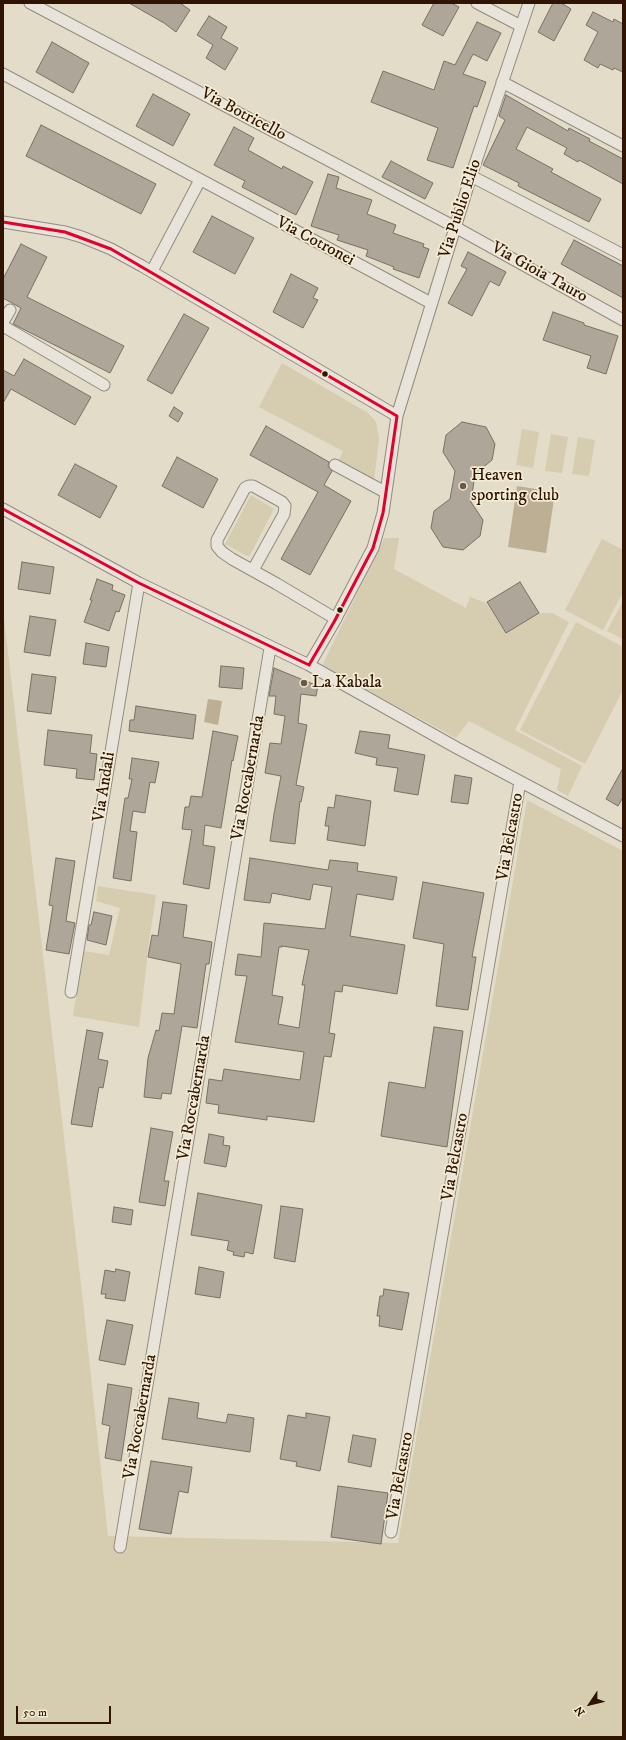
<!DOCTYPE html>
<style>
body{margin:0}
#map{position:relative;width:626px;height:1740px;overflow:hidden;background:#e2dcc8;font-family:"IM FELL DW Pica",serif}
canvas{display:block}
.frame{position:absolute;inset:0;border:4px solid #301303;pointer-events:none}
.north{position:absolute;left:570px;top:1684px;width:40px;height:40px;-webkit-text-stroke:3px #f3ecd4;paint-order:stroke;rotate:235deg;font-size:11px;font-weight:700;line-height:16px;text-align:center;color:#301303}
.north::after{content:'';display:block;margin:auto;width:14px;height:18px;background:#301303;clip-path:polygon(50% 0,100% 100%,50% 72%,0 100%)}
.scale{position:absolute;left:16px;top:1706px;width:95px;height:18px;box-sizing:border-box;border:2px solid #301303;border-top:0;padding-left:5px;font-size:12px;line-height:14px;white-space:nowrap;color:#301303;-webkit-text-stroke:3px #f3ecd4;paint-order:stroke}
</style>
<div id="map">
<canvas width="626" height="1740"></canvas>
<div class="frame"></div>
<div class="north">N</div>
<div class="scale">50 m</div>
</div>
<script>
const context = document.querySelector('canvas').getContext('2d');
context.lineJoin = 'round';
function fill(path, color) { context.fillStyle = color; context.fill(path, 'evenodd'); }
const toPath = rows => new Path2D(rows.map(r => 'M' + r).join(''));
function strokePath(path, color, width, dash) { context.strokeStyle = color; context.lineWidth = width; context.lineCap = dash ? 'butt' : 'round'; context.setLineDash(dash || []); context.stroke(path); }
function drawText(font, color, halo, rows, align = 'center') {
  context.font = font + ' "IM FELL DW Pica",serif'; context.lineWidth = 3.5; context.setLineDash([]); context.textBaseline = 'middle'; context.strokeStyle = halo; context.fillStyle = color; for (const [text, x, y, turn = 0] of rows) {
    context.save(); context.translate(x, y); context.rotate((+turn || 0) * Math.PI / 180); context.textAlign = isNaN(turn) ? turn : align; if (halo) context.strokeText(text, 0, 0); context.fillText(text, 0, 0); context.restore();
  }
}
const green = toPath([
 [282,363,368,413,376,422,379,439,374,481,338,462,343,451,259,407],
 [522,429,539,432,533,468,516,465],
 [551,434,568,437,562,473,545,471],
 [578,437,595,440,589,476,572,474],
 [251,495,274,509,249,557,225,544],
 [384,538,399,538,394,569,466,608,470,597,486,603,506,633,539,613,552,613,569,622,515,730,582,766,568,796,557,790,561,769,469,721,456,738,322,666],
 [602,539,623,550,623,592,603,630,565,610],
 [623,601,623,639,607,631],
 [3,609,83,1302,108,1536,398,1543,527,800,623,851,623,1737,3,1737],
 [576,622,623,647,623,690,585,764,520,730],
 [98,886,156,895,147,955,147,961,139,1027,73,1016,83,951,109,955,120,908,96,901]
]);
const water = toPath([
 [517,486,555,492,546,553,508,547],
 [208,699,222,701,218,725,204,722]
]);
const building = toPath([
 [129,3,180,3,190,10,176,32,164,23,129,3],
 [434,3,451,3,459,7,443,36,422,25,434,3],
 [553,3,561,3,571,9,554,41,538,32,553,3],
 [593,12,613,22,614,19,623,24,623,72,614,68,613,70,600,64,598,68,584,60,598,32,586,25,593,12],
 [209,16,227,27,221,38,238,48,225,70,206,58,213,45,197,35,209,16],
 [477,22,501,33,487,61,473,54,463,74,486,82,477,107,474,106,453,168,427,160,438,128,371,102,383,71,434,90,444,61,455,65,477,22],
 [52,42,89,63,73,93,36,72,52,42],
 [153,94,190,114,173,146,136,126,153,94],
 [506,95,568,131,569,128,590,139,589,141,623,159,623,184,579,160,578,162,564,154,567,148,527,127,516,149,553,169,551,172,601,199,589,222,518,186,519,183,483,165,505,120,499,116,506,95],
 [41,125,156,184,141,214,26,156,41,125],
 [234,127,254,138,248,150,282,169,283,166,313,182,296,215,242,187,245,181,214,165,234,127],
 [391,161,433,183,425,199,382,177,391,161],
 [328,174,339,177,336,188,372,200,367,214,396,225,393,233,424,244,423,247,429,249,419,278,393,269,394,267,366,256,368,250,337,240,339,235,311,226,328,174],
 [212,216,254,238,235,274,193,252,212,216],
 [574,240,623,266,623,298,561,264,574,240],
 [21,244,47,257,27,297,124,346,110,373,13,324,21,308,3,298,3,279,21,244],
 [468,252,506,272,499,286,490,281,472,316,448,303,467,269,461,266,468,252],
 [291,274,318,288,313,298,318,300,303,328,273,312,291,274],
 [553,312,584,323,584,325,618,336,606,374,587,368,591,356,543,340,553,312],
 [184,314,209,328,172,394,147,380,184,314],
 [24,359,91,397,75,425,11,389,3,403,3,370,14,376,24,359],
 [174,407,183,413,178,422,169,416,174,407],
 [462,422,486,427,495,444,492,460,475,474,471,502,483,520,480,536,463,550,443,547,431,528,434,511,450,499,455,471,443,452,446,435,462,422],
 [266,426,329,462,328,466,332,471,324,485,351,501,310,575,281,559,318,492,250,455,266,426],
 [177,457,218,479,203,508,162,486,177,457],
 [75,464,117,486,100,518,58,495,75,464],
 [22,562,54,567,50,594,18,589,22,562],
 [97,579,113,585,112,590,125,595,119,612,116,611,109,631,84,622,92,600,90,600,97,579],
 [520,582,539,613,506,633,487,602,520,582],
 [30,616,56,620,50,656,24,652,30,616],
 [86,643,109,647,106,667,83,664,86,643],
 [221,666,244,668,242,689,219,687,221,666],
 [274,668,318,686,316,696,301,694,298,723,307,725,296,785,304,787,301,802,300,801,295,844,270,841,274,814,281,776,265,773,270,743,281,744,285,716,274,714,276,696,269,696,274,668],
 [32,674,56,677,51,714,27,711,32,674],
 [136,706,196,715,193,739,129,731,130,720,134,720,136,706],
 [48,730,92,735,90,753,97,754,94,780,76,778,77,769,44,765,48,730],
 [213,731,238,736,233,761,232,760,221,828,205,825,203,845,215,847,209,889,183,884,192,830,182,829,185,807,189,807,191,796,202,797,213,731],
 [360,731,390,735,388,748,425,755,418,795,394,791,398,768,376,765,377,758,355,753,360,731],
 [132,758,159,762,155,783,150,782,145,813,133,811,130,831,137,832,131,881,113,878,125,798,128,798,132,779,129,779,132,758],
 [623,768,623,797,618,806,606,799,623,768],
 [455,775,472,778,468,804,451,802,455,775],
 [336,795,371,801,365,846,327,840,329,826,325,826,328,807,334,808,336,795],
 [56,858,75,861,66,921,75,923,69,954,46,950,53,906,49,905,56,858],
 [250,858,328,870,330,860,358,863,357,871,397,877,393,900,357,894,350,936,405,945,397,994,343,985,342,992,335,991,329,1033,335,1034,331,1057,324,1056,314,1122,267,1116,267,1120,218,1113,219,1105,206,1103,209,1079,222,1081,224,1069,300,1080,304,1052,235,1042,247,976,235,975,238,954,261,957,264,923,325,929,332,887,313,884,310,900,272,893,270,903,244,900,250,858],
 [282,946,309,950,302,985,305,985,299,1028,278,1024,283,997,272,995,279,947,282,947,282,946],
 [423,882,484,893,472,957,476,957,468,1010,436,1006,444,944,413,938,423,882],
 [163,902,187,905,183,937,212,942,209,964,206,964,197,1028,182,1026,171,1094,162,1093,161,1099,144,1097,148,1058,156,1030,159,1031,162,1013,174,1014,181,964,148,957,152,935,158,936,163,902],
 [94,912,112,916,106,945,87,940,89,925,91,925,94,912],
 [434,1027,463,1031,447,1147,381,1136,389,1082,425,1088,434,1027],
 [87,1030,103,1033,98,1059,108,1061,103,1088,99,1087,92,1127,71,1124,87,1030],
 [151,1128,173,1132,164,1181,169,1181,165,1206,139,1202,151,1128],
 [209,1134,224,1137,223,1145,230,1146,226,1167,204,1163,209,1134],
 [198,1193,262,1205,253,1254,245,1252,244,1257,233,1255,234,1252,227,1250,229,1241,191,1235,198,1193],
 [281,1206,303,1209,295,1262,274,1258,281,1206],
 [114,1207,133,1210,131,1225,112,1222,114,1207],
 [199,1267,224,1272,220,1298,195,1294,199,1267],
 [116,1269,130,1272,125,1301,105,1298,106,1294,101,1294,105,1270,115,1272,116,1269],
 [384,1289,409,1293,402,1330,379,1326,380,1316,377,1316,380,1296,383,1296,384,1289],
 [107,1320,133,1325,125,1365,99,1360,107,1320],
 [108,1384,132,1388,121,1461,105,1458,110,1426,102,1424,108,1384],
 [169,1398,199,1403,197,1418,226,1423,228,1414,254,1418,250,1452,162,1439,169,1398],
 [306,1413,330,1417,320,1471,296,1466,297,1462,280,1459,288,1415,306,1418,306,1413],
 [353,1435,376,1439,371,1467,348,1462,353,1435],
 [151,1461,192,1467,188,1493,179,1491,171,1534,139,1529,151,1461],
 [338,1486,388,1493,381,1544,331,1537,338,1486]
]);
const minor = toPath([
 [30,3,455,227,623,320],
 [477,3,521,26],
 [3,74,431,303],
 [502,82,623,146],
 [471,176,623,255],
 [3,222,65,232,82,237,111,249,142,266,397,416,383,513,373,548,334,622,309,665],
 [152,271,200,180],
 [3,322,10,310],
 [3,326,104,385],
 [397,416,471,176,529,3],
 [335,465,385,492],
 [3,509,139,583,309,665,457,748,623,836],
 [253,570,284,514,285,506,282,502,253,486,249,486,245,488,217,540,217,546,222,552,232,559,277,584,336,619],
 [71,992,139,583],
 [391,1532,520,782],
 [120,1547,270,648]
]);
const bus1 = toPath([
 [3,222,65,232,111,249,397,416,383,513,373,548,334,622,309,665],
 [3,509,139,583,309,665]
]);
const markers = [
 [325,374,3.5,"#301303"],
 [463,486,4,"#6e5948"],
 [340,610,3.5,"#301303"],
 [304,683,4,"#6e5948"]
];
const streetNames = [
 ["Via Botricello",243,115,28],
 ["Via Publio Elio",461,209,-72],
 ["Via Cotronei",315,242,28],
 ["Via Gioia Tauro",539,273,29],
 ["Via Roccabernarda",249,778,-80],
 ["Via Andali",105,787,-81],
 ["Via Belcastro",511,837,-80],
 ["Via Roccabernarda",195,1098,-80],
 ["Via Belcastro",456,1157,-80],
 ["Via Roccabernarda",141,1417,-80],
 ["Via Belcastro",401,1476,-80]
];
const poiNames = [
 ["Heaven",471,476],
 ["sporting club",471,496],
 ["La Kabala",312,683]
];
fill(green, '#d6ccb0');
fill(water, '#bdaf94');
fill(building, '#aea799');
strokePath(building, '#787064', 1);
strokePath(minor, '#928b7e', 13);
strokePath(minor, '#e8e4db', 11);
strokePath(bus1, '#e4002b', 3);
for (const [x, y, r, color] of markers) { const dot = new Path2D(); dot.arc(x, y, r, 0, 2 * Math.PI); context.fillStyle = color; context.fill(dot); strokePath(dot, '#f3ecd4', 1.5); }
drawText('17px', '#301303', '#f3ecd4', streetNames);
drawText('17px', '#301303', '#f3ecd4', poiNames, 'left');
</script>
